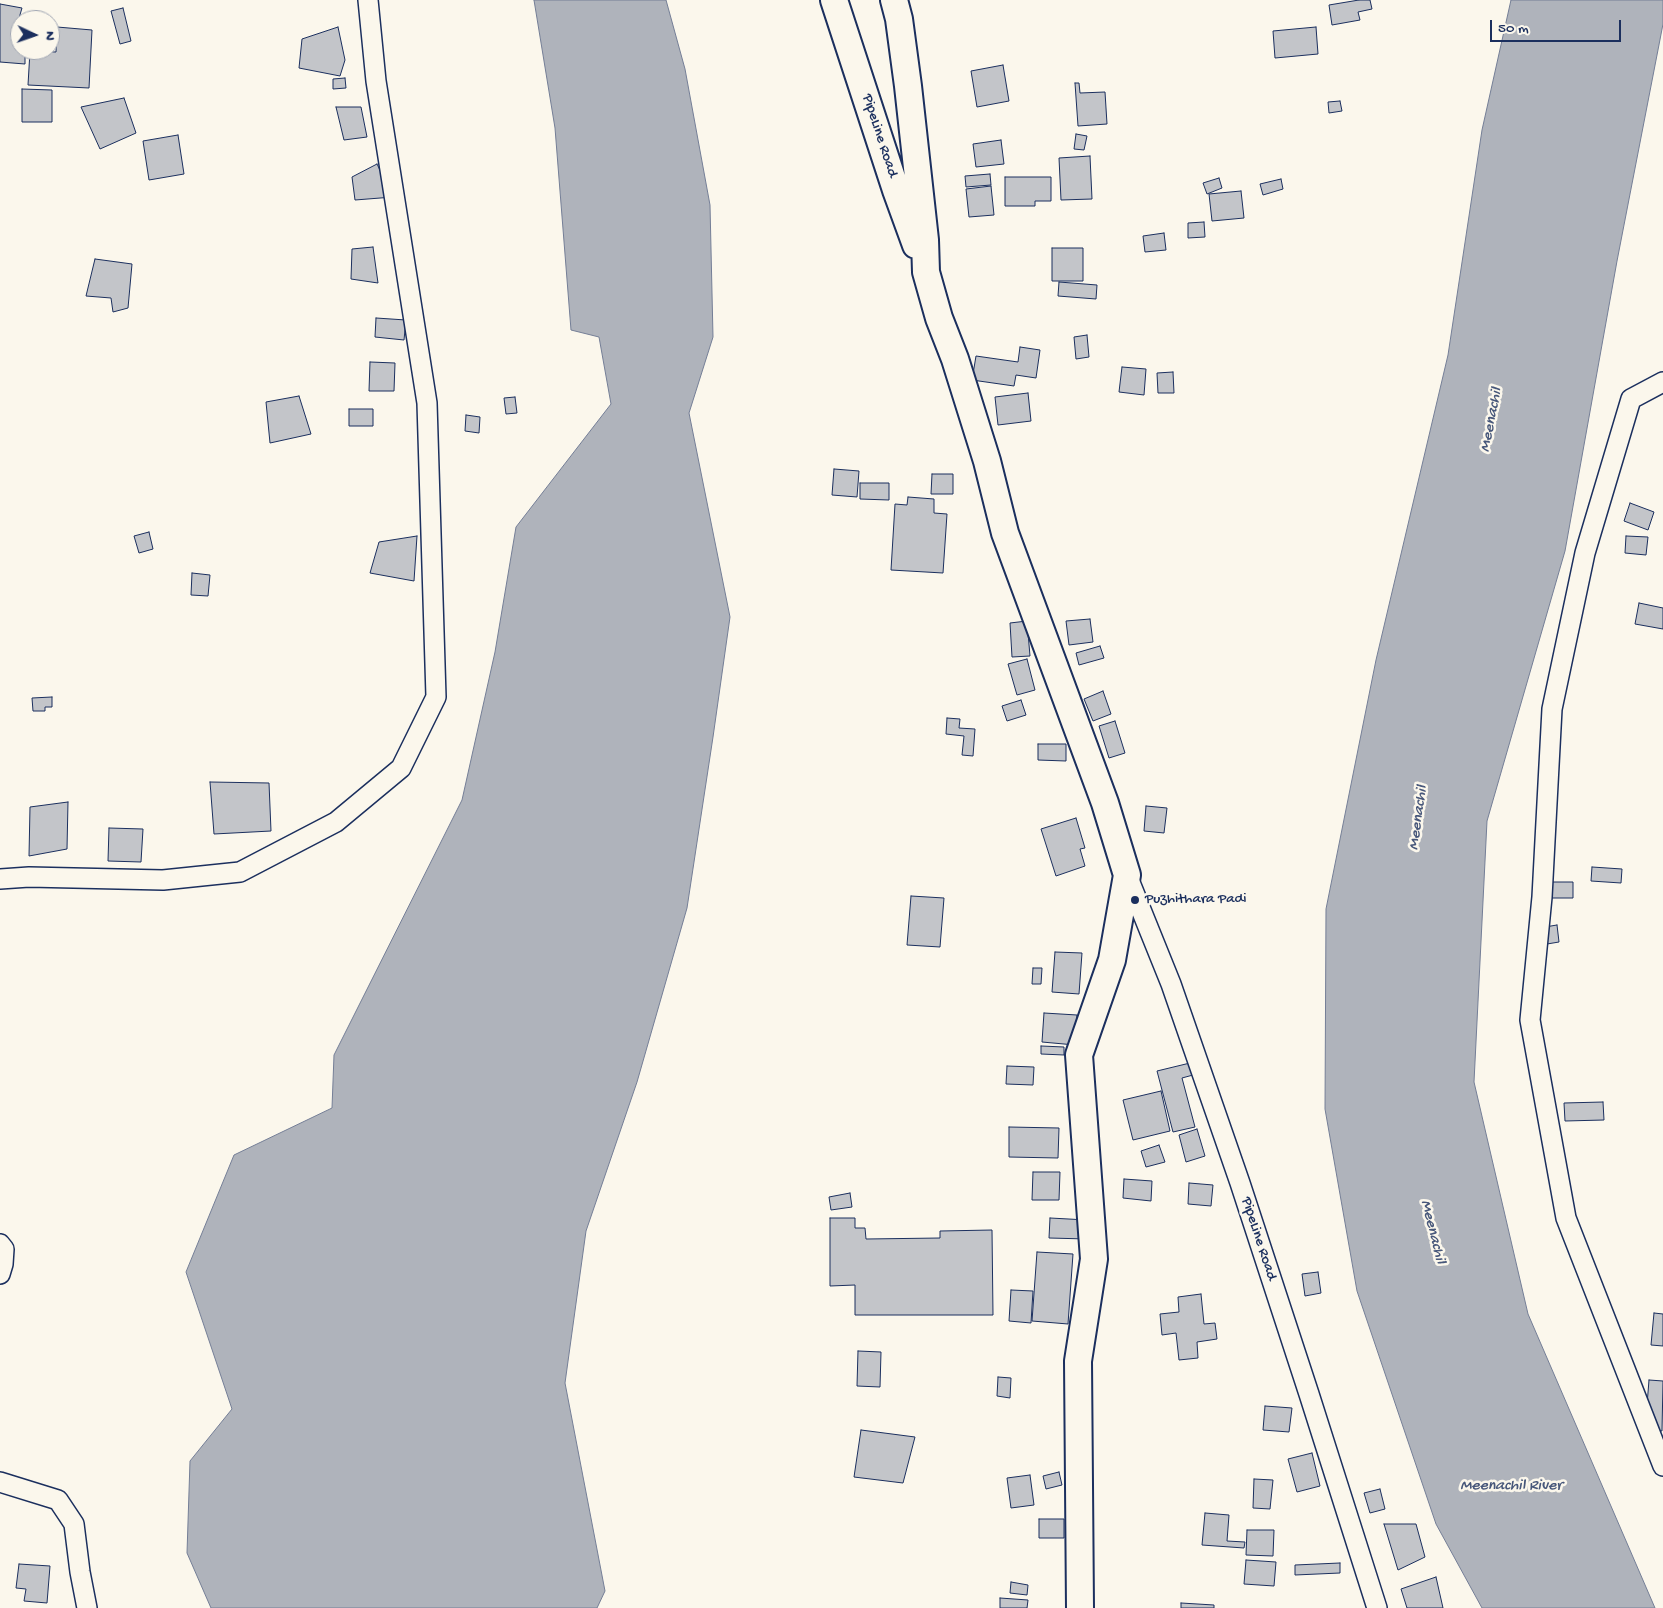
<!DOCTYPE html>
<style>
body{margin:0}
#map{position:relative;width:1663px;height:1608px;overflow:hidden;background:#fbf7ec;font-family:"Gochi Hand",sans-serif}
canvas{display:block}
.north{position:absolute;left:10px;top:10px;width:50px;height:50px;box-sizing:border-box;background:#fbf7ec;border:1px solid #a1a7b3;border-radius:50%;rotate:93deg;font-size:14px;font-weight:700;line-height:20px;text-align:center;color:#1b2f5e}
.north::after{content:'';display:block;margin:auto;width:18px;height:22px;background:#1b2f5e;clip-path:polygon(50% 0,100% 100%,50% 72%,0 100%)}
.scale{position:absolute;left:1490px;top:20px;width:131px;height:22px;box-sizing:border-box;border:2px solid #1b2f5e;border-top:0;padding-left:6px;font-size:15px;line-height:18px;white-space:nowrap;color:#1b2f5e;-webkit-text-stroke:4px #fbf7ec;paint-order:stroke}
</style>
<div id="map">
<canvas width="1663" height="1608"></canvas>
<div class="north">N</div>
<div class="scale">50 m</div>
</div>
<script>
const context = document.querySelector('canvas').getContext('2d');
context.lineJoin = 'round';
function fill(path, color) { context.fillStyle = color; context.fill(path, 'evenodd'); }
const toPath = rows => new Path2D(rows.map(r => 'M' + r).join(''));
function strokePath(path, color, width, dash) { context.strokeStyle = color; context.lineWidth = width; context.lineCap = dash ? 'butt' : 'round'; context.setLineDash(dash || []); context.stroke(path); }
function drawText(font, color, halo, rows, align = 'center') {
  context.font = font + ' "Gochi Hand",sans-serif'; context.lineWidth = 5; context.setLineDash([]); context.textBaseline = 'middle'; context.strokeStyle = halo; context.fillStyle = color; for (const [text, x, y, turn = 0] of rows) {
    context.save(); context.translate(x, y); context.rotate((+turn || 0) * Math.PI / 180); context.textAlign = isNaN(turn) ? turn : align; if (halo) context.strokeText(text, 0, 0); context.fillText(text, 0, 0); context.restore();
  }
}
const water = toPath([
 [534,0,666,0,685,69,710,205,713,337,689,413,730,617,713,737,687,908,637,1082,586,1231,565,1383,605,1591,597,1608,211,1608,187,1553,190,1461,232,1409,186,1272,234,1155,332,1108,334,1055,462,800,495,652,516,527,611,404,599,337,571,330,555,128,534,0],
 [1511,0,1663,0,1663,24,1657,55,1617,261,1565,551,1487,821,1474,1082,1528,1314,1655,1608,1482,1608,1436,1524,1357,1291,1325,1109,1326,909,1376,660,1448,355,1482,130,1511,0]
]);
const building = toPath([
 [1359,0,1370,0,1372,9,1358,12,1360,20,1332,25,1329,5,1359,0],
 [0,4,22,8,17,25,20,25,20,50,25,50,25,64,0,62,0,4],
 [123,8,131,41,120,44,111,11,123,8],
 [57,27,92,30,89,88,28,85,30,51,56,52,57,27],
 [338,27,345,60,340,76,299,68,302,39,338,27],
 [1316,27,1318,54,1275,58,1273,31,1316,27],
 [1003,65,1009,101,977,107,971,71,1003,65],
 [345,78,346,88,333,89,333,79,345,78],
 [1075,83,1079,83,1080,93,1105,92,1107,124,1078,126,1075,83],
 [22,89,52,90,52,122,22,122,22,89],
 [124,98,136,133,100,149,81,107,124,98],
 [1340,101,1342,111,1329,113,1328,102,1340,101],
 [336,107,361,107,367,137,344,140,336,107],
 [1076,134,1087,136,1084,150,1074,149,1076,134],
 [178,135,184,174,149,180,143,141,178,135],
 [1001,140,1004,164,976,167,973,144,1001,140],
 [1090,156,1092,199,1061,200,1059,158,1090,156],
 [377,164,393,197,355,200,352,177,377,164],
 [990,174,991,185,966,187,965,176,990,174],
 [1005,177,1051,177,1051,201,1035,201,1035,206,1005,206,1005,177],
 [1219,178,1222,188,1207,194,1203,183,1219,178],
 [1281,179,1283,189,1263,195,1260,184,1281,179],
 [991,186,994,215,969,217,966,189,991,186],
 [1241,191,1244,218,1212,221,1209,194,1241,191],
 [1204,222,1205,237,1188,238,1188,223,1204,222],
 [1164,233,1166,250,1145,252,1143,236,1164,233],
 [373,247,378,283,351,279,352,249,373,247],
 [1052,248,1083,248,1083,281,1052,281,1052,248],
 [95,259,132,264,128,308,113,312,111,298,86,296,95,259],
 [1059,282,1097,285,1096,299,1058,296,1059,282],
 [376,318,406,320,404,340,375,337,376,318],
 [1087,335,1089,357,1076,359,1074,337,1087,335],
 [1020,347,1040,350,1036,378,1016,375,1014,386,972,380,976,356,1018,362,1020,347],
 [370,362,395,363,394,391,369,391,370,362],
 [1122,367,1146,369,1144,395,1119,392,1122,367],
 [1173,372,1174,393,1158,393,1157,373,1173,372],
 [1028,393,1031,421,998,425,995,397,1028,393],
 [299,396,311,434,270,443,266,402,299,396],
 [515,397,517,413,506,414,504,398,515,397],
 [349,409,373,409,373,426,349,426,349,409],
 [466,415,480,417,479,433,465,431,466,415],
 [834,469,859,471,857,497,832,495,834,469],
 [932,474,953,474,953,494,931,494,932,474],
 [860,483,889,483,889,500,860,499,860,483],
 [908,497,934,499,934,513,947,514,943,573,891,570,895,504,907,505,908,497],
 [1630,503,1654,512,1648,530,1624,521,1630,503],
 [149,532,153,549,139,553,134,536,149,532],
 [417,536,414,581,370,573,379,542,417,536],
 [1626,536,1648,537,1646,555,1625,553,1626,536],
 [192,573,210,575,208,596,191,595,192,573],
 [1639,603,1663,608,1663,629,1635,624,1639,603],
 [1090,619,1093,642,1069,645,1066,621,1090,619],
 [1027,621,1030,656,1012,657,1010,623,1027,621],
 [1100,646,1104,658,1079,665,1076,653,1100,646],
 [1027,659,1035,690,1017,695,1008,664,1027,659],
 [1103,691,1111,714,1093,721,1084,699,1103,691],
 [52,697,52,707,45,707,45,711,33,711,32,698,52,697],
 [1021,700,1026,715,1007,721,1002,706,1021,700],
 [947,718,960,719,959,728,975,729,973,756,962,755,964,736,946,734,947,718],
 [1115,721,1125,753,1109,758,1099,726,1115,721],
 [1038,744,1066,744,1066,761,1038,760,1038,744],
 [210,782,269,783,271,831,214,834,210,782],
 [68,802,67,849,29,856,30,807,68,802],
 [1146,806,1167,808,1164,833,1144,831,1146,806],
 [1076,818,1085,848,1080,849,1085,866,1056,876,1041,829,1076,818],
 [109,828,143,829,141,862,108,861,109,828],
 [1592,867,1622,869,1621,883,1591,881,1592,867],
 [1550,882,1573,882,1573,898,1550,898,1550,882],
 [911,896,944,898,940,947,907,945,911,896],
 [1557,925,1559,942,1547,944,1545,927,1557,925],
 [1055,952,1082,953,1079,994,1052,992,1055,952],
 [1033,968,1042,968,1041,984,1032,984,1033,968],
 [1044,1013,1077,1015,1075,1045,1042,1042,1044,1013],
 [1041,1046,1064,1047,1064,1055,1041,1054,1041,1046],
 [1190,1063,1193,1075,1182,1078,1195,1127,1173,1132,1157,1071,1190,1063],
 [1007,1066,1034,1067,1033,1085,1006,1084,1007,1066],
 [1161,1091,1170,1131,1133,1140,1123,1100,1161,1091],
 [1603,1102,1604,1120,1565,1121,1564,1103,1603,1102],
 [1009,1127,1059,1128,1058,1158,1009,1157,1009,1127],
 [1197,1129,1205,1156,1186,1162,1179,1135,1197,1129],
 [1159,1145,1165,1162,1146,1167,1141,1151,1159,1145],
 [1033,1172,1060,1172,1059,1200,1032,1200,1033,1172],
 [1124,1179,1152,1181,1151,1201,1123,1198,1124,1179],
 [1189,1183,1213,1185,1211,1206,1188,1204,1189,1183],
 [850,1193,852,1207,831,1210,829,1197,850,1193],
 [830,1218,855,1218,855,1228,865,1228,866,1239,940,1238,940,1231,992,1230,993,1315,855,1315,855,1285,830,1286,830,1218],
 [1050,1218,1087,1220,1087,1239,1049,1238,1050,1218],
 [1037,1252,1073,1254,1068,1324,1032,1321,1037,1252],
 [1318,1272,1321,1293,1305,1296,1302,1274,1318,1272],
 [1011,1290,1033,1291,1031,1323,1009,1321,1011,1290],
 [1201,1294,1204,1324,1215,1323,1217,1339,1197,1342,1198,1358,1179,1360,1176,1333,1162,1335,1160,1314,1179,1312,1178,1297,1201,1294],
 [1654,1313,1663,1314,1663,1346,1651,1345,1654,1313],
 [858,1351,881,1352,880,1387,857,1386,858,1351],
 [998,1377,1011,1378,1010,1398,997,1396,998,1377],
 [1649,1380,1663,1381,1662,1431,1645,1430,1649,1380],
 [1265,1406,1292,1408,1289,1432,1263,1430,1265,1406],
 [861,1430,915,1437,903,1483,854,1477,861,1430],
 [1312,1453,1320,1486,1297,1492,1288,1459,1312,1453],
 [1059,1472,1062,1485,1046,1489,1043,1476,1059,1472],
 [1030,1475,1034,1505,1011,1508,1007,1478,1030,1475],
 [1254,1479,1273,1480,1270,1509,1253,1508,1254,1479],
 [1380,1489,1385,1509,1370,1513,1364,1493,1380,1489],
 [1205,1513,1229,1515,1227,1541,1245,1542,1244,1548,1202,1545,1205,1513],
 [1039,1519,1064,1519,1064,1538,1039,1538,1039,1519],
 [1384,1524,1416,1524,1425,1557,1398,1570,1384,1524],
 [1247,1530,1274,1530,1273,1556,1246,1555,1247,1530],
 [1246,1560,1276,1562,1274,1586,1244,1584,1246,1560],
 [1340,1563,1340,1573,1295,1575,1295,1565,1340,1563],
 [19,1564,50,1566,47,1603,24,1601,26,1589,16,1588,19,1564],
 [1436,1577,1443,1608,1407,1608,1401,1589,1436,1577],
 [1011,1582,1028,1585,1027,1595,1010,1593,1011,1582],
 [1000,1598,1028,1600,1027,1608,1000,1608,1000,1598],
 [1181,1603,1214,1605,1214,1608,1181,1608,1181,1603]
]);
const street = toPath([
 [1663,382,1631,399,1585,553,1552,709,1542,897,1530,1020,1566,1218,1663,1466],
 [1127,875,1171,984,1240,1183,1309,1394,1377,1608],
 [0,879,29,877,163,880,240,872,336,822,401,768,436,697,427,403,376,81,368,0],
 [0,1244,4,1249,3,1264,0,1274],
 [0,1482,58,1500,74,1524,80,1572,87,1608]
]);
const secondary = toPath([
 [834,0,896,190,916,245],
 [894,0,899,19,908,86,925,240,926,272,939,318,955,359,987,461,1005,533,1105,803,1127,875,1112,960,1079,1055,1094,1259,1078,1361,1080,1608]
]);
const markers = [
 [1135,900,5,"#1b2f5e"]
];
const streetNames = [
 ["PipeLine Road",879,136,72],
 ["PipeLine Road",1258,1239,72]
];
const poiNames = [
 ["Puzhithara Padi",1145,900]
];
const waterNames = [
 ["Meenachil",1492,420,-79],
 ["Meenachil",1419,818,-82],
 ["Meenachil",1432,1232,76],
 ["Meenachil River",1511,1487]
];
fill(water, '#afb3bb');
strokePath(water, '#747e96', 1);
fill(building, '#c3c5c9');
strokePath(building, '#1b2f5e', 1);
strokePath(street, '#1b2f5e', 22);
strokePath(secondary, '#1b2f5e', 30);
strokePath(street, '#fbf7ec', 19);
strokePath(secondary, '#fbf7ec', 26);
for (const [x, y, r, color] of markers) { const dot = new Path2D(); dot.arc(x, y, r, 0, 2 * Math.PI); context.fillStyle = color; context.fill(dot); strokePath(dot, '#fbf7ec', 2); }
drawText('15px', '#1b2f5e', '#fbf7ec', streetNames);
drawText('15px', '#1b2f5e', '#fbf7ec', poiNames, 'left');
drawText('italic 16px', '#47577a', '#fbf7ec', waterNames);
</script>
